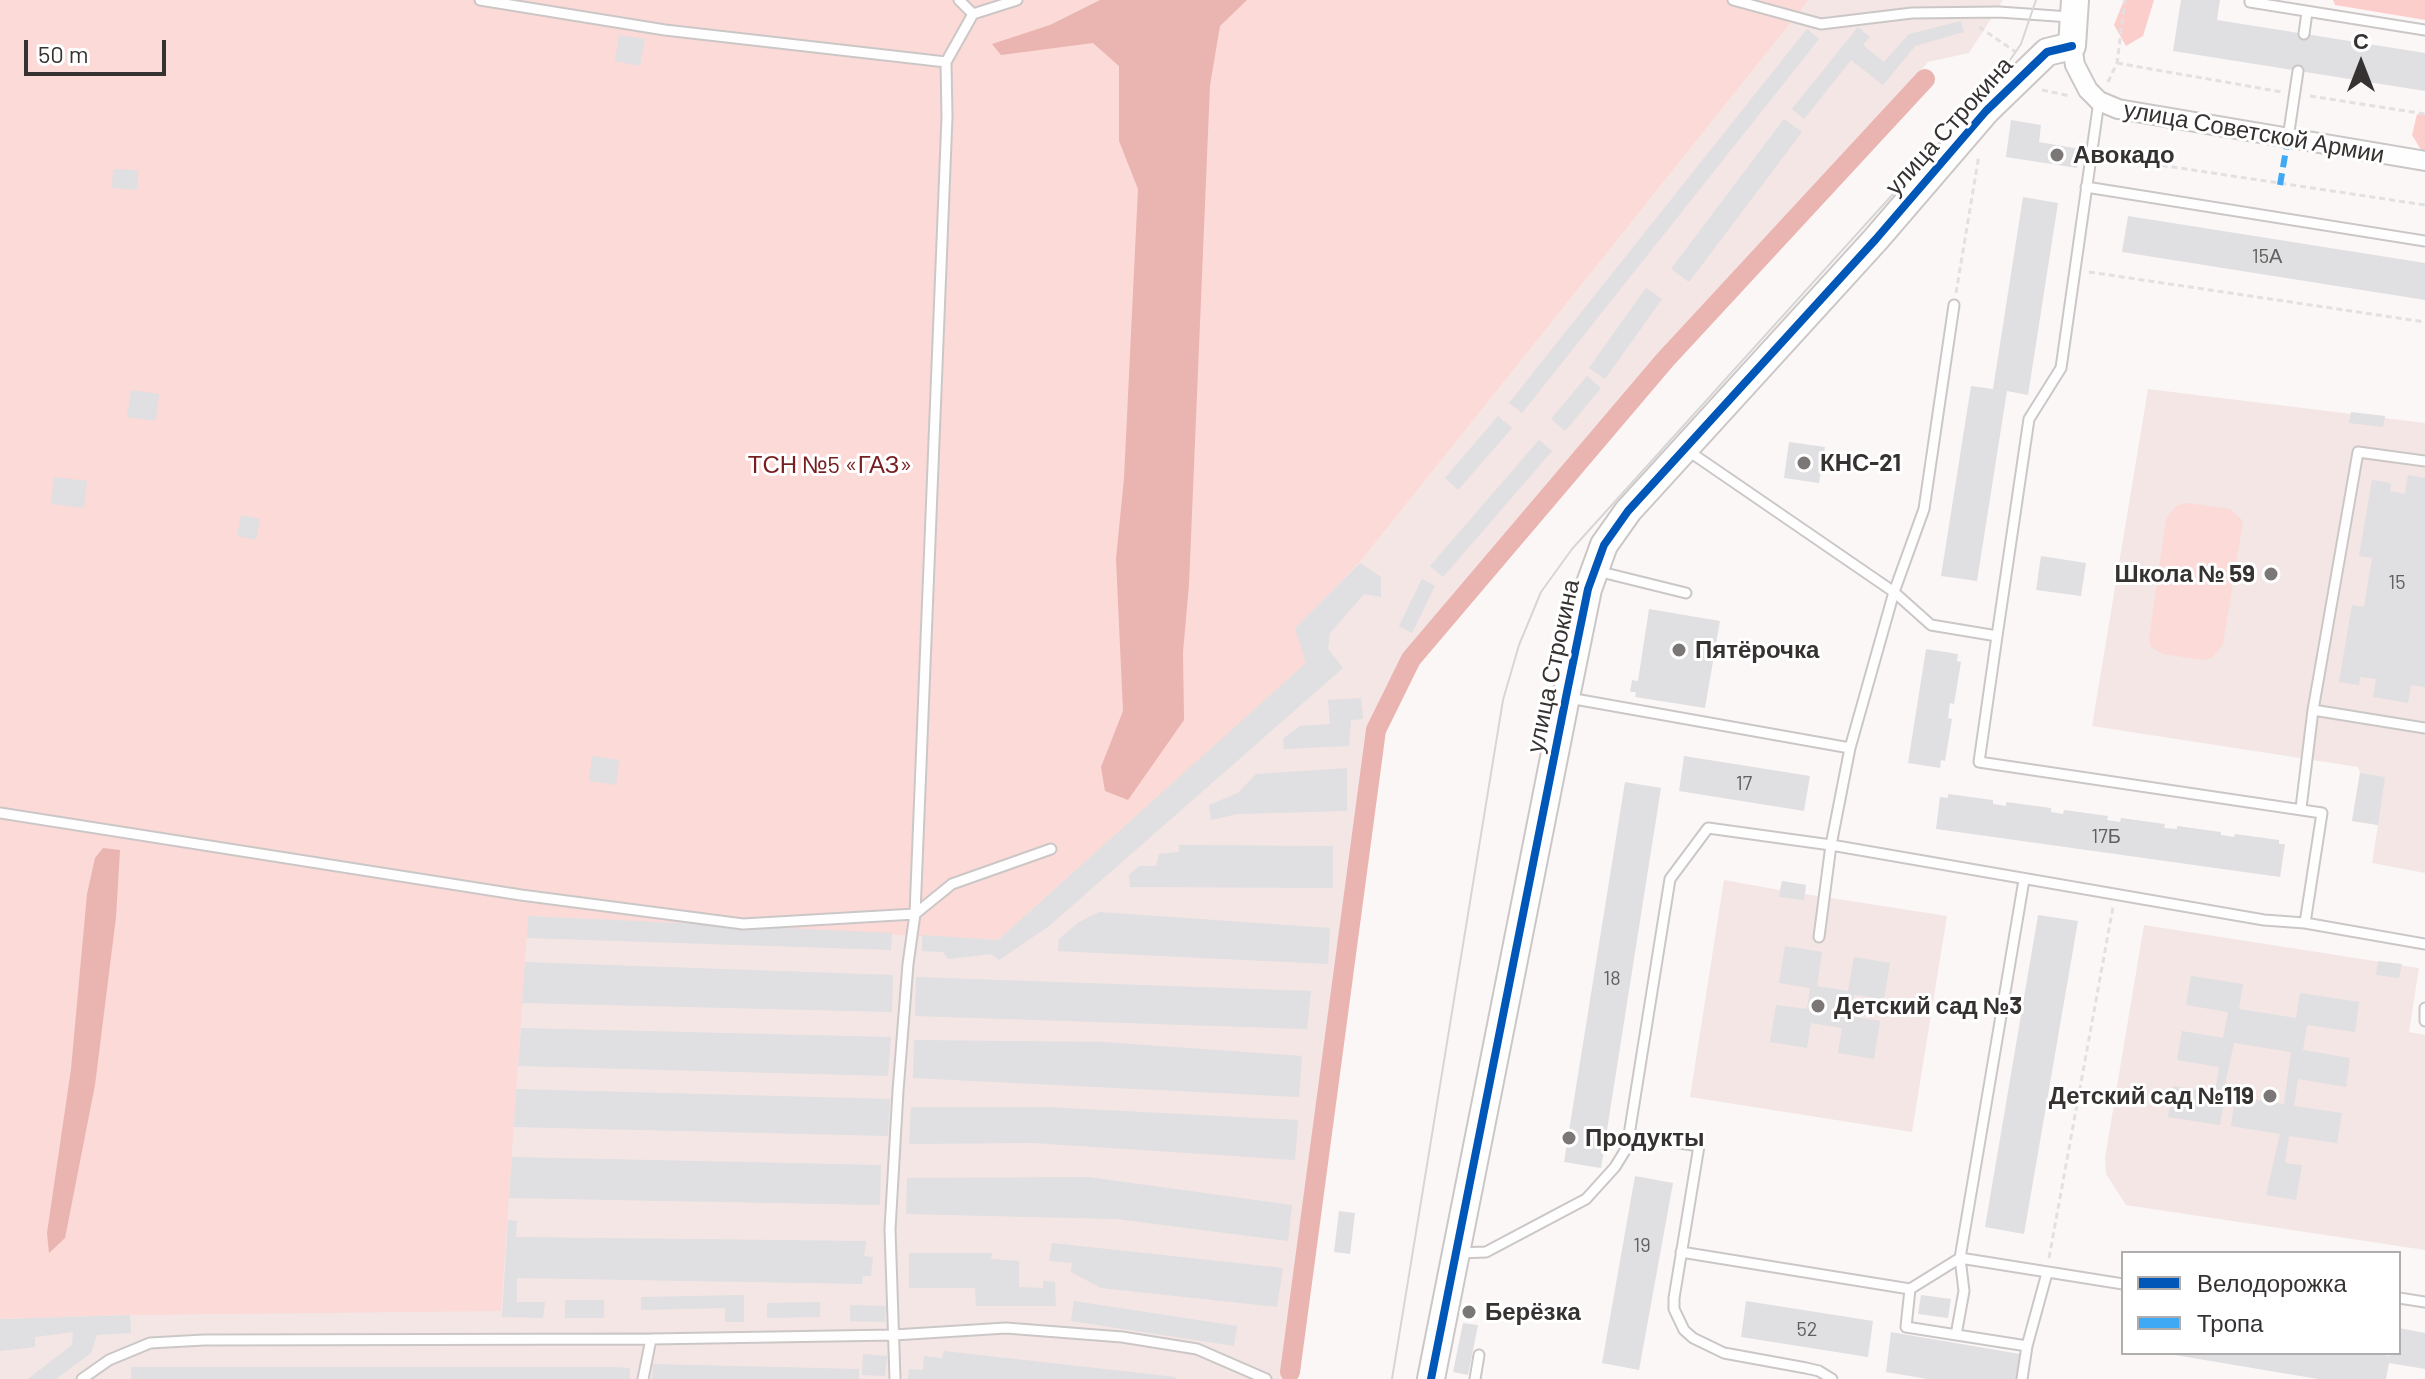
<!DOCTYPE html>
<meta charset="utf-8">
<style>
body{margin:0}
#map{position:relative;width:2425px;height:1379px;overflow:hidden;background:#fcf7f7;font-family:Barlow,sans-serif}
canvas{display:block}
.legend{position:absolute;left:2121px;top:1251px;width:280px;height:104px;box-sizing:border-box;background:#fff;border:2px solid #afadad;margin:0;padding:10px 14px;list-style:none;font-size:24px;color:#363231}
.legend li{display:flex;align-items:center;gap:16px;height:40px}
.legend b{width:40px;border:2px solid #afadad}
.north{position:absolute;left:2321px;top:24px;width:80px;height:80px;-webkit-text-stroke:6px #fff;paint-order:stroke;rotate:0deg;font-size:22px;font-weight:700;line-height:32px;text-align:center;color:#363231}
.north::after{content:'';display:block;margin:auto;width:28px;height:36px;background:#363231;clip-path:polygon(50% 0,100% 100%,50% 72%,0 100%)}
.scale{position:absolute;left:24px;top:40px;width:142px;height:36px;box-sizing:border-box;border:4px solid #363231;border-top:0;padding-left:10px;font-size:24px;line-height:28px;white-space:nowrap;color:#363231;-webkit-text-stroke:6px #fff;paint-order:stroke}
</style>
<div id="map">
<canvas width="2425" height="1379"></canvas>
<ul class="legend">
<li><b style="height:10px;background:#0057b8"></b>Велодорожка</li>
<li><b style="height:10px;background:#3fa9f5"></b>Тропа</li>
</ul>
<div class="north">С</div>
<div class="scale">50 m</div>
</div>
<script>
const context = document.querySelector('canvas').getContext('2d');
context.lineJoin = 'round';
function fill(path, color) { context.fillStyle = color; context.fill(path, 'evenodd'); }
const toPath = rows => new Path2D(rows.map(r => 'M' + r).join(''));
function strokePath(path, color, width, dash) { context.strokeStyle = color; context.lineWidth = width; context.lineCap = dash ? 'butt' : 'round'; context.setLineDash(dash || []); context.stroke(path); }
function drawText(font, color, halo, rows, align = 'center') {
  context.font = font + ' Barlow,sans-serif'; context.lineWidth = 6; context.setLineDash([]); context.textBaseline = 'middle'; context.strokeStyle = halo; context.fillStyle = color; for (const [text, x, y, turn = 0] of rows) {
    context.save(); context.translate(x, y); context.rotate((+turn || 0) * Math.PI / 180); context.textAlign = isNaN(turn) ? turn : align; if (halo) context.strokeText(text, 0, 0); context.fillText(text, 0, 0); context.restore();
  }
}
const built = toPath([
 [1809,0,2003,0,1969,53,1928,62,1410,649,1373,730,1296,1371,1287,1379,0,1379,0,1319,130,1315,528,916,998,940,1124,826,1295,628,1360,562],
 [2148,389,2425,423,2425,873,2372,863,2378,825,2352,821,2360,773,2358,767,2092,726],
 [1724,880,1780,890,1782,881,1806,885,1805,894,1947,916,1912,1132,1690,1097],
 [2144,925,2419,968,2409,1032,2425,1035,2425,1250,2126,1205,2106,1174,2105,1158]
]);
const green = toPath([
 [0,0,1809,0,1360,562,1296,628,1306,663,998,940,528,916,501,1311,130,1315,0,1319],
 [2186,503,2230,509,2243,521,2223,644,2212,658,2203,660,2163,654,2151,647,2149,639,2166,519,2176,506]
]);
const forest = toPath([
 [2124,0,2154,0,2143,36,2126,46,2114,25],
 [2333,0,2425,0,2425,20,2335,5],
 [2417,114,2425,115,2425,150,2421,150,2412,135]
]);
const water = toPath([
 [1100,0,1247,0,1220,26,1210,85,1189,584,1183,652,1184,720,1128,800,1105,791,1101,767,1123,711,1116,559,1124,478,1138,189,1119,141,1119,66,1093,43,1001,55,992,44,1050,25],
 [103,848,120,850,116,917,95,1085,65,1238,49,1253,47,1233,71,1069,87,894,95,858]
]);
const canal = toPath([
 [1290,1372,1376,730,1411,659,1665,360,1925,79]
]);
const building = toPath([
 [2181,0,2220,0,2217,20,2425,53,2425,91,2173,51],
 [1961,21,1964,32,1915,46,1883,85,1851,60,1804,119,1792,109,1858,27,1870,37,1863,45,1884,62,1909,34],
 [1807,29,1819,39,1522,413,1509,403],
 [619,35,645,39,640,66,615,61],
 [1784,119,1802,132,1689,282,1671,269],
 [2011,120,2041,125,2039,142,2080,149,2077,168,2006,157],
 [113,169,138,170,137,190,112,188],
 [2023,197,2058,203,2028,395,2007,391,1977,581,1941,576,1971,386,1993,389],
 [2128,216,2425,263,2425,300,2122,252],
 [1646,288,1662,299,1605,379,1589,368],
 [1587,376,1601,388,1565,431,1551,419],
 [131,390,159,394,156,421,127,417],
 [2351,412,2385,416,2383,427,2349,423],
 [1498,416,1512,428,1458,490,1445,478],
 [1539,440,1552,451,1443,577,1430,566],
 [1789,442,1825,447,1819,483,1784,478],
 [2408,475,2425,478,2425,687,2411,685,2408,703,2373,697,2376,679,2360,677,2359,685,2339,682,2352,605,2364,607,2372,558,2359,556,2372,480,2391,483,2390,491,2405,494],
 [54,477,87,481,84,508,51,504],
 [241,515,260,519,256,540,237,536],
 [2041,556,2086,563,2081,596,2036,590],
 [1360,563,1381,577,1381,597,1364,594,1330,633,1328,649,1343,668,1049,926,999,960,991,954,948,959,943,952,922,951,922,935,998,940,1306,663,1295,628],
 [1422,579,1435,586,1412,633,1399,626],
 [1649,609,1720,621,1705,708,1635,697,1636,692,1630,692,1632,680,1638,681],
 [1926,649,1958,654,1957,661,1961,662,1954,704,1950,703,1948,718,1952,719,1945,761,1941,760,1940,768,1908,763],
 [1361,698,1363,719,1351,720,1349,746,1284,749,1283,739,1300,726,1330,724,1328,700],
 [592,756,619,760,616,785,589,781],
 [1684,756,1810,776,1804,811,1679,791],
 [1347,768,1347,811,1237,814,1211,820,1209,805,1238,793,1256,774],
 [2360,773,2385,777,2378,825,2352,821],
 [1625,782,1661,788,1601,1168,1564,1162],
 [1948,794,1993,800,1993,804,2006,806,2006,802,2051,808,2051,812,2063,814,2064,810,2108,816,2107,820,2120,822,2121,818,2165,824,2164,828,2177,829,2177,826,2221,832,2221,835,2234,837,2235,834,2279,840,2279,844,2285,844,2280,877,1936,829,1940,797,1948,798],
 [1179,845,1333,846,1333,888,1130,887,1129,875,1139,866,1156,866,1159,854,1179,852],
 [1782,881,1806,885,1804,900,1779,897],
 [1099,912,1330,928,1328,964,1058,951,1059,939,1079,922],
 [2038,915,2078,921,2024,1234,1985,1227],
 [528,916,892,933,891,950,527,938],
 [1785,946,1822,952,1817,986,1848,991,1854,957,1890,963,1884,999,1854,995,1851,1016,1880,1021,1874,1059,1838,1053,1842,1028,1811,1023,1807,1048,1770,1042,1776,1005,1807,1009,1810,988,1779,983],
 [2378,961,2402,964,2399,978,2376,975],
 [525,962,893,975,892,1012,522,1003],
 [2191,976,2243,984,2239,1009,2296,1018,2300,993,2359,1002,2355,1032,2307,1025,2303,1050,2350,1058,2346,1087,2298,1079,2294,1106,2342,1113,2337,1143,2289,1136,2285,1163,2302,1165,2296,1200,2266,1195,2280,1134,2231,1126,2235,1096,2284,1104,2291,1052,2234,1043,2223,1094,2225,1095,2220,1125,2168,1117,2173,1086,2215,1093,2219,1067,2177,1060,2182,1031,2223,1038,2228,1012,2186,1005],
 [916,977,1311,991,1307,1029,915,1016],
 [521,1028,891,1037,888,1076,518,1066],
 [914,1040,1104,1042,1302,1056,1299,1097,913,1078],
 [516,1089,890,1099,888,1136,514,1127],
 [911,1107,1045,1107,1298,1120,1295,1160,1033,1143,909,1144],
 [512,1157,881,1165,880,1205,509,1198],
 [1635,1176,1673,1183,1639,1370,1602,1363],
 [1088,1177,1292,1205,1288,1241,1116,1219,906,1214,907,1178],
 [1339,1211,1355,1213,1350,1254,1334,1252],
 [508,1220,517,1221,516,1237,866,1241,864,1256,873,1257,871,1276,863,1276,862,1284,517,1278,517,1302,545,1302,543,1318,502,1317],
 [1052,1243,1283,1268,1277,1307,1101,1288,1071,1272,1072,1263,1049,1261],
 [909,1253,992,1253,991,1259,1019,1261,1019,1287,1043,1288,1043,1281,1055,1282,1056,1306,976,1306,975,1288,909,1288],
 [744,1295,744,1322,725,1322,725,1308,641,1310,641,1297],
 [1921,1295,1951,1299,1948,1318,1918,1314],
 [565,1300,604,1300,604,1318,565,1318],
 [1074,1301,1237,1326,1234,1346,1071,1321],
 [1746,1301,1873,1321,1868,1357,1741,1337],
 [820,1302,820,1317,767,1318,767,1303],
 [850,1305,886,1306,885,1322,850,1321],
 [130,1315,131,1333,97,1335,91,1353,56,1379,28,1379,72,1345,73,1332,35,1337,35,1347,0,1351,0,1319],
 [1463,1323,1478,1325,1468,1375,1453,1372],
 [2399,1328,2425,1333,2425,1369,2389,1363,2386,1379,2318,1379,2175,1355,2376,1353,2390,1356,2391,1353,2399,1353],
 [1891,1332,2020,1354,2016,1379,1927,1379,1886,1372],
 [944,1351,1176,1377,1176,1379,908,1379,909,1369,923,1370,924,1356,942,1358],
 [863,1354,887,1356,885,1376,862,1375],
 [653,1364,859,1369,859,1379,652,1379],
 [131,1367,613,1367,630,1368,630,1379,131,1379]
]);
const path = toPath([
 [1979,27,2016,52],
 [2117,63,2282,92],
 [2108,82,2117,63,2125,0],
 [2042,90,2070,96],
 [2310,96,2425,114],
 [2104,152,2113,158,2425,205],
 [2089,272,2425,322],
 [1956,293,1979,155],
 [2049,1258,2113,907]
]);
const lane = toPath([
 [480,0,665,30,946,62],
 [1733,0,1821,24,1912,13,1999,12,2070,17],
 [2250,0,2250,2,2425,30],
 [973,14,1017,0],
 [2304,34,2307,12],
 [2288,138,2298,71],
 [2086,187,2425,241],
 [1687,450,1894,592,1931,625,1997,636,1979,762,2322,813,2305,923],
 [1597,571,1686,593],
 [1997,636,2029,419,2061,368,2099,101],
 [1569,698,1850,748,1831,845,1819,937],
 [2313,710,2425,728],
 [1850,748,1894,592,1924,509,1954,305],
 [2301,808,2313,710,2358,452,2425,461],
 [0,813,521,895,743,924,915,914,952,884,1051,849],
 [2024,880,1960,1258,2123,1284],
 [2425,1008,2425,1021],
 [1629,1135,1699,1146,1674,1298,1674,1309,1684,1330,1693,1338,1724,1353,1806,1368,1819,1371,1832,1379],
 [1681,1252,1910,1289,1960,1258,1964,1291,1956,1335],
 [1458,1253,1486,1252,1586,1199,1615,1167,1626,1149,1629,1135,1670,879,1708,828,1831,845,2264,920,2305,923,2425,944],
 [1910,1289,1906,1327,2027,1346],
 [2399,1298,2425,1302],
 [82,1379,109,1360,150,1343,204,1340,651,1339,894,1335,1006,1328,1122,1337,1197,1349,1266,1379],
 [643,1379,651,1339],
 [895,1379,890,1229,898,1091,908,964,915,914,947,117,946,62,973,14,959,0],
 [1475,1379,1479,1355],
 [2022,1379,2027,1346,2047,1273]
]);
const street = toPath([
 [2072,46,2075,65,2088,90,2099,101,2118,109,2425,161]
]);
const secondary = toPath([
 [1431,1379,1566,697,1588,589,1604,545,1628,511,1876,239,1986,111,2047,52,2072,46,2075,0]
]);
const tram = toPath([
 [1392,1379,1503,700,1519,645,1541,592,1572,549,1997,79,2021,44,2036,0]
]);
const quiet = toPath([
 [2280,185,2288,138]
]);
const cycleway = toPath([
 [1431,1379,1566,697,1588,589,1604,545,1628,511,1876,239,1986,111,2047,52,2072,46]
]);
const markers = [
 [2057,155,8,"#7b7776"],
 [1804,463,8,"#7b7776"],
 [2271,574,8,"#7b7776"],
 [1679,650,8,"#7b7776"],
 [1818,1006,8,"#7b7776"],
 [2270,1096,8,"#7b7776"],
 [1569,1138,8,"#7b7776"],
 [1469,1312,8,"#7b7776"]
];
const numberNames = [
 ["15А",2267,256],
 ["15",2397,582],
 ["17",1744,783],
 ["17Б",2106,836],
 ["18",1612,978],
 ["19",1642,1245],
 ["52",1807,1329]
];
const streetNames = [
 ["улица Строкина",1949,126,-48],
 ["улица Советской Армии",2254,132,10],
 ["улица Строкина",1553,666,-78]
];
const poiNames = [
 ["Авокадо",2073,155],
 ["КНС-21",1820,463],
 ["Школа № 59",2255,574,"right"],
 ["Пятёрочка",1695,650],
 ["Детский сад №3",1834,1006],
 ["Детский сад №119",2254,1096,"right"],
 ["Продукты",1585,1138],
 ["Берёзка",1485,1312]
];
const parkNames = [
 ["ТСН №5 «ГАЗ»",830,465]
];
fill(built, '#f3e6e5');
fill(green, '#fbdad7');
fill(forest, '#fbcecc');
fill(water, '#eab4b0');
strokePath(canal, '#eab4b0', 20);
fill(building, '#e0dfe1');
strokePath(lane, '#ccc7c7', 13);
strokePath(street, '#ccc7c7', 22);
strokePath(secondary, '#ccc7c7', 30);
strokePath(path, '#e2e0e0', 3, [6, 4]);
strokePath(lane, '#fffefe', 9);
strokePath(street, '#fffefe', 18);
strokePath(secondary, '#fffefe', 26);
strokePath(tram, '#d7d6d6', 2);
strokePath(quiet, '#3fa9f5', 6, [12, 6]);
strokePath(cycleway, '#0057b8', 8);
for (const [x, y, r, color] of markers) { const dot = new Path2D(); dot.arc(x, y, r, 0, 2 * Math.PI); context.fillStyle = color; context.fill(dot); strokePath(dot, '#fff', 3); }
drawText('20px', '#625f5f', null, numberNames);
drawText('24px', '#363231', '#fff', streetNames);
drawText('bold 24px', '#363231', '#fff', poiNames, 'left');
drawText('24px', '#771e20', '#fff', parkNames);
</script>
